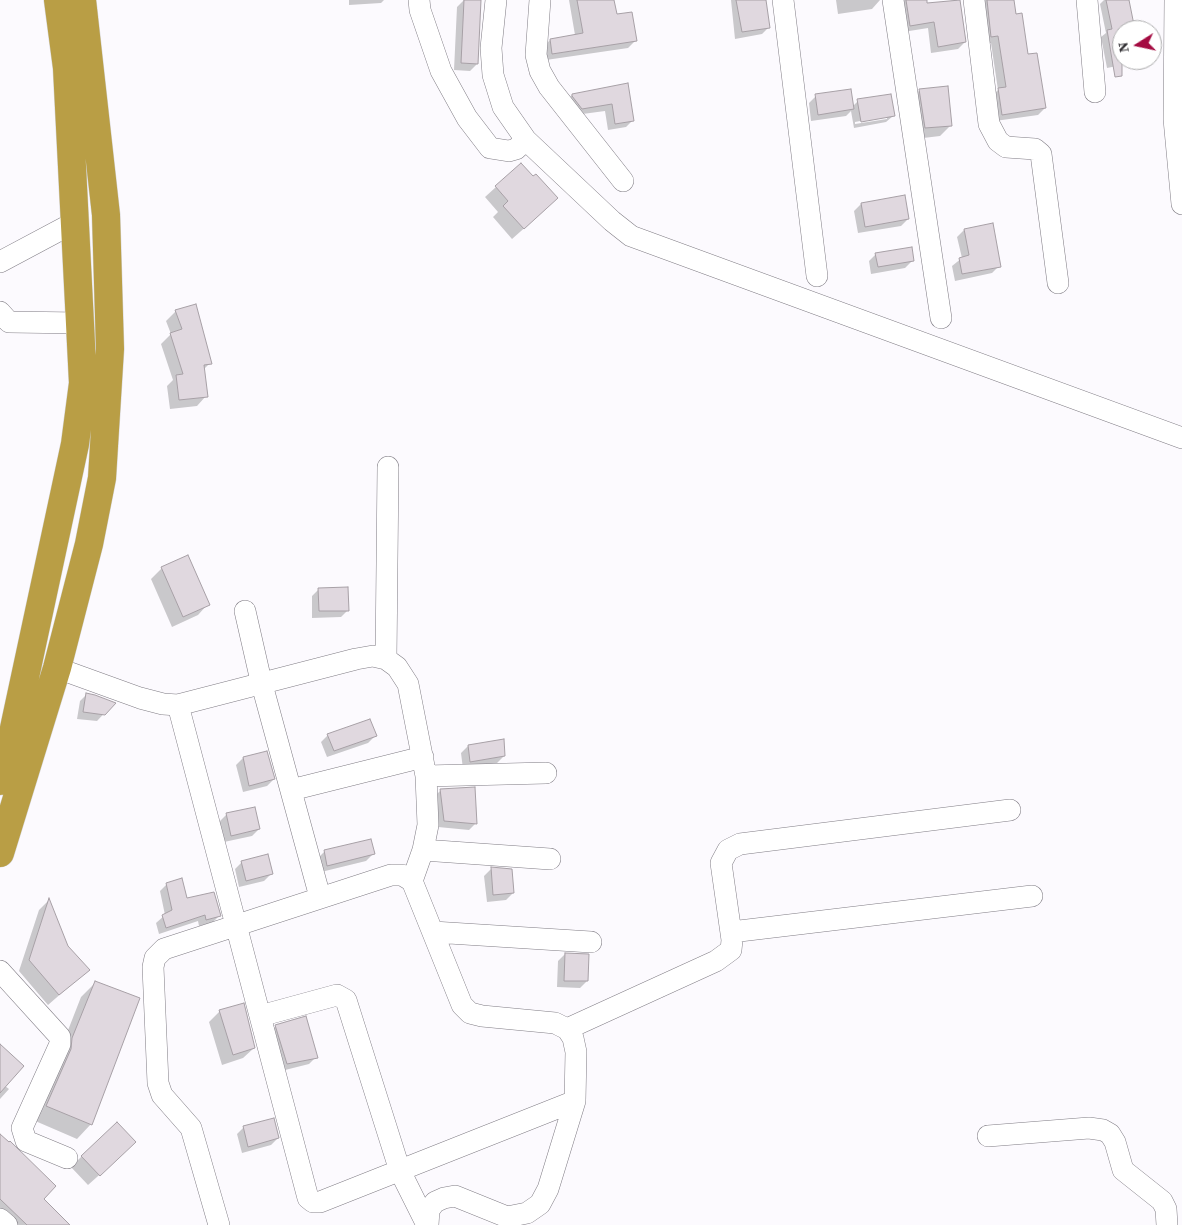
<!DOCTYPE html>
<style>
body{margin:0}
#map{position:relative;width:1182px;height:1225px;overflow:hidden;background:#fcfafe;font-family:"Source Serif 4",serif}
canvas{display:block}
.north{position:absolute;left:1112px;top:20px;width:50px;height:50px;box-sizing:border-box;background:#fff;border:1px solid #adadae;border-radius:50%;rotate:260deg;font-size:14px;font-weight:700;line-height:20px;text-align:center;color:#333135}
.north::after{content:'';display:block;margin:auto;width:18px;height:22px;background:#a40b41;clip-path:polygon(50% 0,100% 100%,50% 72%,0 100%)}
</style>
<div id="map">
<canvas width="1182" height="1225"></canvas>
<div class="north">N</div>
</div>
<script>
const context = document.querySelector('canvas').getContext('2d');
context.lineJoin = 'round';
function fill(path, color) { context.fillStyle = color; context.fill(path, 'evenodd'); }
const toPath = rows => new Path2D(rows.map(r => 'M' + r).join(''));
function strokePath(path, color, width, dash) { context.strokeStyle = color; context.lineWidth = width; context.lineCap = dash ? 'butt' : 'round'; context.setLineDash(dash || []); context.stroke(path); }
const shadow = toPath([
 [349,0,384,0,381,3,349,5],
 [464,0,477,64,470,71,454,70,457,7],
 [569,0,613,0,616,16,635,41,628,48,546,60,543,47,550,40,575,35],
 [731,0,764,0,769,27,762,34,735,39],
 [836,0,880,0,872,9,838,14],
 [894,0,925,0,926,4,957,0,965,42,958,49,931,53,928,28,903,32],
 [981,0,1013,0,1026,56,1045,108,1038,115,995,121,992,96,998,90,991,43,984,43],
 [1104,0,1128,0,1133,30,1122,30,1122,60,1135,60,1132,63,1107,68,1101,37,1106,33,1100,4],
 [627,85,633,120,626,127,608,130,605,111,575,115,565,102,572,95],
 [920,90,951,125,940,136,915,139,909,100],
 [816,96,853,106,858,101,893,116,886,122,854,128,851,111,846,116,811,121,809,103],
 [887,116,887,119,855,124,855,122],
 [496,187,546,209,512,239,493,217,498,212,485,197],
 [904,197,908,219,901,226,858,233,854,211,861,204],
 [964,230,999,266,992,273,955,281,952,266,962,258,957,237],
 [876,254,912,261,905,268,871,274,869,261],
 [176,311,210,363,203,370,206,396,197,406,170,409,167,386,173,380,161,344,171,334,166,321],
 [162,568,208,604,198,615,172,627,151,579],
 [319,589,348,610,341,617,312,618,312,596],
 [87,694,114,703,97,721,77,719,80,701],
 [328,735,375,736,368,743,327,757,321,742],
 [468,746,504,756,497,763,463,769,461,753],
 [243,758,274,779,267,786,243,792,236,765],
 [441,790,476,823,469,830,438,827,434,797],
 [226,815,259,829,252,836,224,842,219,822],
 [325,851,373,854,366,861,321,872,318,858],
 [242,862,271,874,264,881,239,887,235,869],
 [491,869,513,893,506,900,487,902,484,876],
 [167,884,186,900,219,916,212,923,199,926,198,921,159,934,156,923,165,915,160,891],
 [49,900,67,947,88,970,48,1005,19,971,39,910],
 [565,954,587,981,580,988,557,987,558,961],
 [95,983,91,1124,77,1139,33,1120,81,997],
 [220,1011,254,1048,243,1058,222,1065,209,1022],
 [276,1026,316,1057,309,1064,281,1071,269,1033],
 [0,1046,5,1086,9,1089,0,1099],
 [244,1127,278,1138,271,1145,242,1153,237,1134],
 [0,1136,42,1199,70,1225,17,1225,0,1214],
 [124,1153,88,1185,71,1167,82,1156]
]);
const building = toPath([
 [464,0,481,0,478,64,461,63,464,0],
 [577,0,614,0,617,14,632,12,637,41,552,54,550,39,583,33,577,0],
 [736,0,766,0,770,28,742,32,736,0],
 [906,0,927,0,927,3,960,0,966,42,938,47,934,22,910,26,906,0],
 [987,0,1014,0,1016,14,1022,13,1028,54,1037,53,1046,108,1002,115,998,88,1006,87,998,36,991,37,987,0],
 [1106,0,1129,0,1135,30,1122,30,1122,76,1115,77,1107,30,1112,29,1106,0],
 [628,83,634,121,615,124,612,104,582,109,572,96,572,94,628,83],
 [948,86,952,126,925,128,919,89,948,86],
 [851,89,854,109,818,115,815,94,851,89],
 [891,94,895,116,861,122,857,99,891,94],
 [521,163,533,176,536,174,558,198,524,229,503,206,508,201,495,186,521,163],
 [905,195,909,219,865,227,861,203,905,195],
 [993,223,1001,267,962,274,959,258,969,255,964,229,993,223],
 [912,247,914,261,878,267,875,253,912,247],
 [196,304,212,364,204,365,208,397,179,400,176,375,183,374,170,333,182,329,175,310,196,304],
 [188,555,210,605,183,617,161,567,188,555],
 [348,587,349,611,319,611,318,588,348,587],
 [86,693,95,695,116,703,105,715,83,712,86,693],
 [370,719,377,736,334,751,327,734,370,719],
 [504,739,505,756,470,762,468,745,504,739],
 [267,751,275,779,249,786,243,757,267,751],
 [475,787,477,824,444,821,440,789,475,787],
 [255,807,260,829,231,836,226,813,255,807],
 [371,839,375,854,327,866,324,850,371,839],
 [268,854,273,874,246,881,241,861,268,854],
 [491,867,512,869,514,893,493,895,491,867],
 [182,878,187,898,214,892,221,916,206,920,205,915,166,928,162,915,172,910,166,883,182,878],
 [49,898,68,946,90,970,59,995,29,960,49,898],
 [565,953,589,954,588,981,564,981,565,953],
 [95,981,140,998,92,1125,46,1106,71,1049,72,1038,95,981],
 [244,1003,255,1048,233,1055,219,1010,244,1003],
 [306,1016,318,1058,287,1064,275,1025,306,1016],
 [0,1044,24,1066,0,1093,0,1044],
 [274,1118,279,1138,248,1147,243,1126,274,1118],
 [117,1122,136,1142,100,1176,81,1156,117,1122],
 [0,1134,9,1142,10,1141,56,1186,44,1199,70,1225,27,1225,0,1199,0,1134]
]);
const minor = toPath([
 [419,0,420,10,441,71,467,118,490,148,509,151,516,149,526,140],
 [496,0,491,48,493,75,503,107,526,140,612,221,631,236,1182,438],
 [540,0,536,55,540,71,549,87,623,181],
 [783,0,817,276],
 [893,0,941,318],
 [974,0,989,124,998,141,1006,147,1035,149,1041,154,1058,283],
 [1087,0,1095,92],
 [1175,0,1174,119,1182,204],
 [0,262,75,222],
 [0,312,9,322,80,323],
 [245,611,261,681,320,897],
 [386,659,388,467],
 [57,668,140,698,163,704,178,705,356,659,373,656,386,659,397,667,408,684,426,776,428,825,423,850,412,881],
 [178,705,308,1198,313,1202,320,1202,575,1101],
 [426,776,546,773],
 [291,790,423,757],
 [423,850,550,859],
 [433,932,591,942],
 [731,932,1032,896],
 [0,971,60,1037,60,1044,22,1128,26,1141,67,1158],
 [260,1016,337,995,346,1000,400,1171,427,1225],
 [567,1029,716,961,731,950,732,940,721,863,728,850,740,844,1010,810],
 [988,1136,1089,1128,1103,1130,1110,1134,1115,1142,1123,1170,1162,1201,1166,1209,1167,1225],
 [0,1219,7,1225],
 [219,1225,191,1128,162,1095,158,1083,153,967,155,958,164,949,391,875,402,875,412,881,462,1005,470,1013,482,1016,555,1023,567,1029,573,1038,576,1052,575,1101,548,1189,540,1204,527,1213,507,1217,455,1196,444,1198,435,1202,429,1210,428,1225]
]);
const highway = toPath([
 [0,781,10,747,75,444,83,383,67,68,58,0],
 [0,853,57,668,89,544,102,478,110,349,106,215,82,0]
]);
fill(shadow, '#0003');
fill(building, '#e0d8df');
strokePath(building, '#a7a0a6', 1);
strokePath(minor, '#807d85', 22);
strokePath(highway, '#d6d6d7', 29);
strokePath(minor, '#fff', 21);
strokePath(highway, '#b99e45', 28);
</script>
